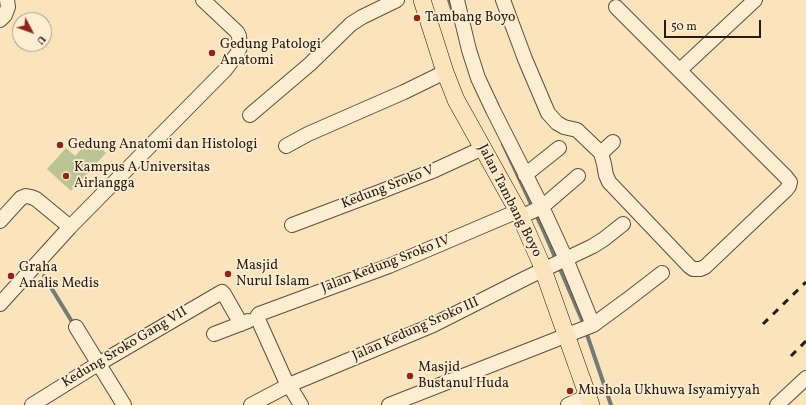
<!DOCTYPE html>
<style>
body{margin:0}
#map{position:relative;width:806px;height:405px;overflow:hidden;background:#fbe4bc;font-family:Vollkorn,serif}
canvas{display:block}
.north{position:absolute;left:12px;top:12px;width:40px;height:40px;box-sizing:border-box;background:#fcedd3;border:1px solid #a79985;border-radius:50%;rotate:131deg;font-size:11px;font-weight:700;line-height:16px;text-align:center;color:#281b0f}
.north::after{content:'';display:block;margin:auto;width:14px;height:18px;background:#8f2418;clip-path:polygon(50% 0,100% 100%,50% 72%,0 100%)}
.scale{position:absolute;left:664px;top:20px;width:97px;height:18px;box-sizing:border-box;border:2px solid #281b0f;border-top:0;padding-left:5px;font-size:12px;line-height:14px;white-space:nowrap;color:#281b0f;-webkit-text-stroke:3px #fcedd3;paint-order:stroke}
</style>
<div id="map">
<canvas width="806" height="405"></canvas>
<div class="north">U</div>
<div class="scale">50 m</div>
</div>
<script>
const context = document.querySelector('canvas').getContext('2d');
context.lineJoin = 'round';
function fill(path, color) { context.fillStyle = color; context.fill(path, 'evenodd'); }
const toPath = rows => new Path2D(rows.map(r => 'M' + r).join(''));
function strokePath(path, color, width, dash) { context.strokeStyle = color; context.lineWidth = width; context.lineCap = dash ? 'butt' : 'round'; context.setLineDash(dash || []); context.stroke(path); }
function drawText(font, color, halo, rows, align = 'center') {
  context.font = font + ' Vollkorn,serif'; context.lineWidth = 3.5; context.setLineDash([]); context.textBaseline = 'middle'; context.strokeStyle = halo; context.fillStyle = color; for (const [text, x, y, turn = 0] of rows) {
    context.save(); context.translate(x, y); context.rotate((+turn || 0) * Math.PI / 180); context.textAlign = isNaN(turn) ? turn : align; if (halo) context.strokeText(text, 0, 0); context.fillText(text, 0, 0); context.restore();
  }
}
const green = toPath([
 [91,138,106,153,71,191,47,169,66,148,75,156]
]);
const stream = toPath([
 [449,0,455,19],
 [503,144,545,234,582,320,611,405],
 [44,276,74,325]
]);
const minor = toPath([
 [457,0,469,50,478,78,493,110,542,207,566,259,593,325],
 [503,0,525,59,548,113,557,123,564,127,577,130,601,153,604,164,606,175,609,182,689,266,693,269,700,269,705,267,786,190,789,186,790,182,786,177,616,7],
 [0,20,5,15,8,7,7,0],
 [680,70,755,0],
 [250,115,310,64,351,24,362,17,397,0],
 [286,146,308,134,404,92,445,72],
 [601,153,613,142],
 [525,175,559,148],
 [520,217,542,207,578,176],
 [0,221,21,198,26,196,31,197,36,199,70,227],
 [292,225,382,191,435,170,483,148],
 [0,304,70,227,225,70,237,54,240,47,239,36,237,32,203,0],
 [76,327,124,405],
 [214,334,248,321],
 [289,385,301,405],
 [288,386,257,317,259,314,389,266,518,211],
 [32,405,93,367,220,293,222,292,224,294,241,324],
 [251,405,289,385,433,325,526,278,593,246,604,239,623,224],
 [389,405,593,325,627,300,662,273],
 [568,405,588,396],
 [777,405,806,378]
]);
const major = toPath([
 [422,0,445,72,456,100,510,197,518,211,540,261,591,405]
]);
const rail = toPath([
 [763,324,806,282],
 [791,356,806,341]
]);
const markers = [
 [417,18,4,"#8f2418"],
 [212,53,4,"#8f2418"],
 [60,145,4,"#8f2418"],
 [66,176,4,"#8f2418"],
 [228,274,4,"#8f2418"],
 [11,276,4,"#8f2418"],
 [410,376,4,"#8f2418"],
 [570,391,4,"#8f2418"]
];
const poiNames = [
 ["Tambang Boyo",425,18],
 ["Gedung Patologi",220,45],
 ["Anatomi",220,61],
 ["Gedung Anatomi dan Histologi",68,145],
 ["Kampus A Universitas",74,168],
 ["Airlangga",74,184],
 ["Masjid",236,266],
 ["Nurul Islam",236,282],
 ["Graha",19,268],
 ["Analis Medis",19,284],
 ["Masjid",418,368],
 ["Bustanul Huda",418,384],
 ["Mushola Ukhuwa Isyamiyyah",578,391]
];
const streetNames = [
 ["Kedung Sroko V",388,188,-21],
 ["Jalan Tambang Boyo",509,201,63],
 ["Jalan Kedung Sroko IV",386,265,-21],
 ["Jalan Kedung Sroko III",416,330,-24],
 ["Kedung Sroko Gang VII",125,348,-31]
];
fill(green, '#bbc593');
strokePath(stream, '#737b77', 4);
strokePath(minor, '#5d4d3a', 16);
strokePath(major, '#281b0f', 18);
strokePath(minor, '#fcedd3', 14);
strokePath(major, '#fbe4bc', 17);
strokePath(rail, '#281b0f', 3, [7, 7]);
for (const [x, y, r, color] of markers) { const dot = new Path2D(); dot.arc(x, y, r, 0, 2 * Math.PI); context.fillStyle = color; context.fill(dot); strokePath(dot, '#fcedd3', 1.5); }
drawText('14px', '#281b0f', '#fcedd3', poiNames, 'left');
drawText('14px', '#281b0f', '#fcedd3', streetNames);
</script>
